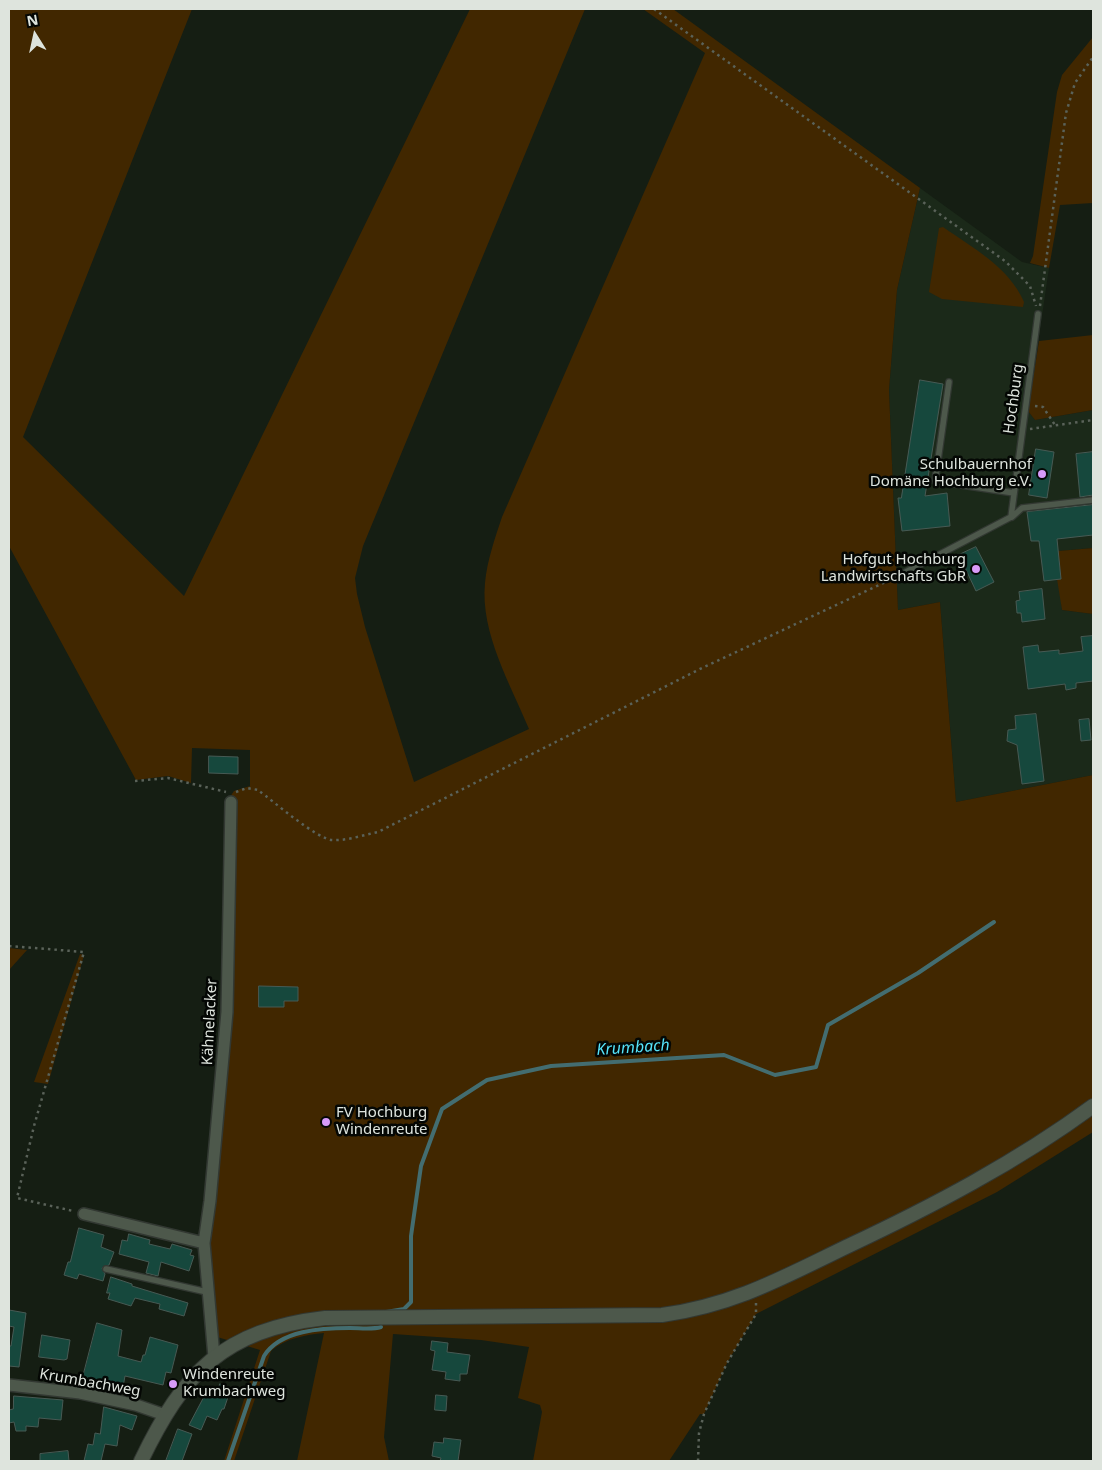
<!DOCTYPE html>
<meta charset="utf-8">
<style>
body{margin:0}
#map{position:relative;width:1102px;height:1470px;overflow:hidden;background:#151e13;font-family:"Noto Sans",sans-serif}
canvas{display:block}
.frame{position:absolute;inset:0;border:10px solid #dee4dd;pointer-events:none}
.north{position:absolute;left:10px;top:10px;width:50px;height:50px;-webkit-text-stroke:4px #040704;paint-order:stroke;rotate:350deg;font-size:14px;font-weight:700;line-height:20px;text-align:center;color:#dee4dd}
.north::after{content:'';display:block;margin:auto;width:18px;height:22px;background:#dee4dd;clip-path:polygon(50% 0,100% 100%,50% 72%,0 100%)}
</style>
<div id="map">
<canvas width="1102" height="1470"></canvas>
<div class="frame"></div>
<div class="north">N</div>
</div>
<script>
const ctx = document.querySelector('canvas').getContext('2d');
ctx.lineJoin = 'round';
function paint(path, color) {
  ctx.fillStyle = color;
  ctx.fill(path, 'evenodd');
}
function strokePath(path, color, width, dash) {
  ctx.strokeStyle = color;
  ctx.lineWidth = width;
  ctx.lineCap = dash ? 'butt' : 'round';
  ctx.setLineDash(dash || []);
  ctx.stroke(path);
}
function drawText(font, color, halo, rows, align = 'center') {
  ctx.font = font + ' "Noto Sans",sans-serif';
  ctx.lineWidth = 5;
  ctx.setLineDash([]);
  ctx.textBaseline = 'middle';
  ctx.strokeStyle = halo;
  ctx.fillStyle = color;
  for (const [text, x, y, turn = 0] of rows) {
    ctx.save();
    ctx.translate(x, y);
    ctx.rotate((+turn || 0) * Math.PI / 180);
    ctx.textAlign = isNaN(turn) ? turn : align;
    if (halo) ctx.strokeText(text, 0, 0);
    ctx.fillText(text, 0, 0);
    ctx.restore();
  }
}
paint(new Path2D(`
 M920 188 1022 262 1049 268 1028 411 1035 420 1093 410V548L1058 551 1062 610 1093 614V775L956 802 940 602 898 610 889 390 897 290Z`), '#1b2919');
paint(new Path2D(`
 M9 9H192L23 437 184 596 470 9H585L363 546 355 578 357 594 365 627 414 782 529 729C511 685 480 633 485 583 487 561 495 538 502 517L705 53 643 9H673L920 188 897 290 889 390 898 610 940 602 956 802 1093 775V1132L997 1192 756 1314 727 1363 704 1414H700L669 1461H533L542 1412 540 1405 518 1398 529 1347 481 1340 393 1334 384 1437 389 1461H297L324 1333C305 1335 286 1338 271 1351L234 1461H224L260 1350 214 1336 200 1238 223 1012 228 800 234 791 250 786V750L192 748 191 783 168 776 136 780 9 546Z
 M1093 37V203L1060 205 1049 268 1030 263 1033 256 1057 92 1062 75Z
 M943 227C973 248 1009 267 1024 302L1023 307 942 299 929 292 939 228Z
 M1093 335V410L1035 420 1028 411 1039 341Z
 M1093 548V614L1062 610 1057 579 1061 576 1058 551Z
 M9 948 27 950 9 970Z
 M80 954 84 955 48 1084 34 1082Z`), '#412700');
strokePath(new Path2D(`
 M386 1312 404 1309 411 1302V1236L421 1166 442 1109 487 1080 551 1066 724 1055 775 1075 816 1067 828 1025 918 973 994 922
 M228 1461 264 1356C280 1330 322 1328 350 1328 360 1328 372 1330 381 1327`), '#436d70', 4);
const building = new Path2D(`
 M920 380 943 384 925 496 947 493 950 526 902 531 898 498H901Z
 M1036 449 1054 452 1047 498 1029 495Z
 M1093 452V495L1080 497 1076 454Z
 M1093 505V535L1057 539 1061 579 1044 581 1039 541H1031L1027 512Z
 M976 547 994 582 976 591 959 555Z
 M1042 589 1045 619 1022 622 1021 613H1017L1016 601 1020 600 1019 592Z
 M1093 636V681L1076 683V688L1066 690 1065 684 1028 689 1023 647 1038 645 1039 652 1059 650V654L1083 651 1081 637Z
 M1036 714 1044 781 1022 784 1017 745 1007 741 1008 730 1016 729 1015 716Z
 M1089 719 1091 740 1081 741 1079 720Z
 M209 756 238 757V774L209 773Z
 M259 986 298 987V1001H284V1007H259Z
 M79 1228 104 1235 101 1247 114 1252 109 1265 102 1268 105 1274 103 1281 79 1274 77 1279 64 1275 68 1262H70Z
 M129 1234 150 1240 149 1244 170 1249 172 1244 192 1250 190 1255 194 1256 189 1271 161 1262 158 1276 146 1273 149 1262 119 1254 122 1240 127 1241Z
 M111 1277 132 1284V1286L188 1303 184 1316 159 1309 160 1304 135 1298 131 1306 108 1299 110 1293H107Z
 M9 1310 26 1313 19 1367 9 1366V1346H11L14 1327 9 1326Z
 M97 1323 122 1330 118 1356 141 1362 143 1355H145L150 1337 178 1345 171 1373 166 1372 163 1385 125 1376 123 1387 83 1377Z
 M42 1335 70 1340 67 1359 64 1360 39 1357Z
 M432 1341 448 1343 447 1352 470 1355 467 1374H460V1381L445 1379 446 1372 432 1370 435 1351 431 1350Z
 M220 1384 231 1388 224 1409H222L217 1420 207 1416 201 1430 189 1425 208 1389 217 1392Z
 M436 1395 447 1396 446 1411 435 1410Z
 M14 1396 63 1400 61 1420 39 1418 38 1427 26 1426V1431H16L14 1422 9 1423V1410L13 1409Z
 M104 1407 137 1416 132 1430 120 1425 117 1446 105 1444 101 1461H84L88 1444 93 1445 95 1433 100 1434Z
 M178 1429 192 1434 182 1461H166Z
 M444 1438 461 1440 458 1461H440L441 1458 432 1456 434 1442 443 1443Z
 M68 1451 69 1461H40V1454Z`);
paint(building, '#16483d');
strokePath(building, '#475a54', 1);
const service = new Path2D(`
 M949 382 935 481 1014 493
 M1012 517 1022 508 1093 500
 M904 573 1011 517 1038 314
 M106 1269 207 1292`);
const minor = new Path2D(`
 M84 1214 204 1243
 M214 1357 204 1243 210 1201 227 1012 231 802
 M9 1385 80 1393 136 1405 165 1415`);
const tertiary = new Path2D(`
 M141 1461C184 1372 223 1330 325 1318L662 1315C734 1305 782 1278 846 1247 931 1207 1017 1162 1093 1106`);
strokePath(service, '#323832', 8);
strokePath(minor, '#323832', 14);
strokePath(tertiary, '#323832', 16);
strokePath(new Path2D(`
 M654 9 1005 261 1030 286 1036 306
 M1040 306 1066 113 1075 83 1093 57
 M1035 406 1043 407 1055 425
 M1030 429 1093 420
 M135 781 168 778 226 792
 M236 792 247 788 258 790C273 801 317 839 332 840 347 841 363 835 378 832L702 668 896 577
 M9 946 84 952 34 1126 17 1198 73 1211
 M698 1461 699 1433 704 1414 727 1363 756 1314V1303`), '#5a6259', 2.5, [2.5, 4]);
strokePath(service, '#4d584b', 5.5);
strokePath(minor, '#4d584b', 11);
strokePath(tertiary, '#4d584b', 14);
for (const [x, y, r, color] of [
 [1042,474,5,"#d79bf9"],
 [976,569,5,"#d79bf9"],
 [326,1122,5,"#d79bf9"],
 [173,1384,5,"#d79bf9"]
]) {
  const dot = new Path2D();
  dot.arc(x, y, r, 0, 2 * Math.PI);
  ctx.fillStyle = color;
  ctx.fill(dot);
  strokePath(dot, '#040704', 2);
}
drawText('15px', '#dee4dd', '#040704', [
 ["Hochburg",1014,399,-82],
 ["Kähnelacker",210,1022,-87],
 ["Krumbachweg",90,1383,10]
]);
drawText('15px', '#dee4dd', '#040704', [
 ["Schulbauernhof",1032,465],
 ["Domäne Hochburg e.V.",1032,482],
 ["Hofgut Hochburg",966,560],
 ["Landwirtschafts GbR",966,577],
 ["FV Hochburg",336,1113,"left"],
 ["Windenreute",336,1130,"left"],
 ["Windenreute",183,1375,"left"],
 ["Krumbachweg",183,1392,"left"]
], 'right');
drawText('italic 16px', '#56e5fc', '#040704', [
 ["Krumbach",633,1048,-4]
]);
</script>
